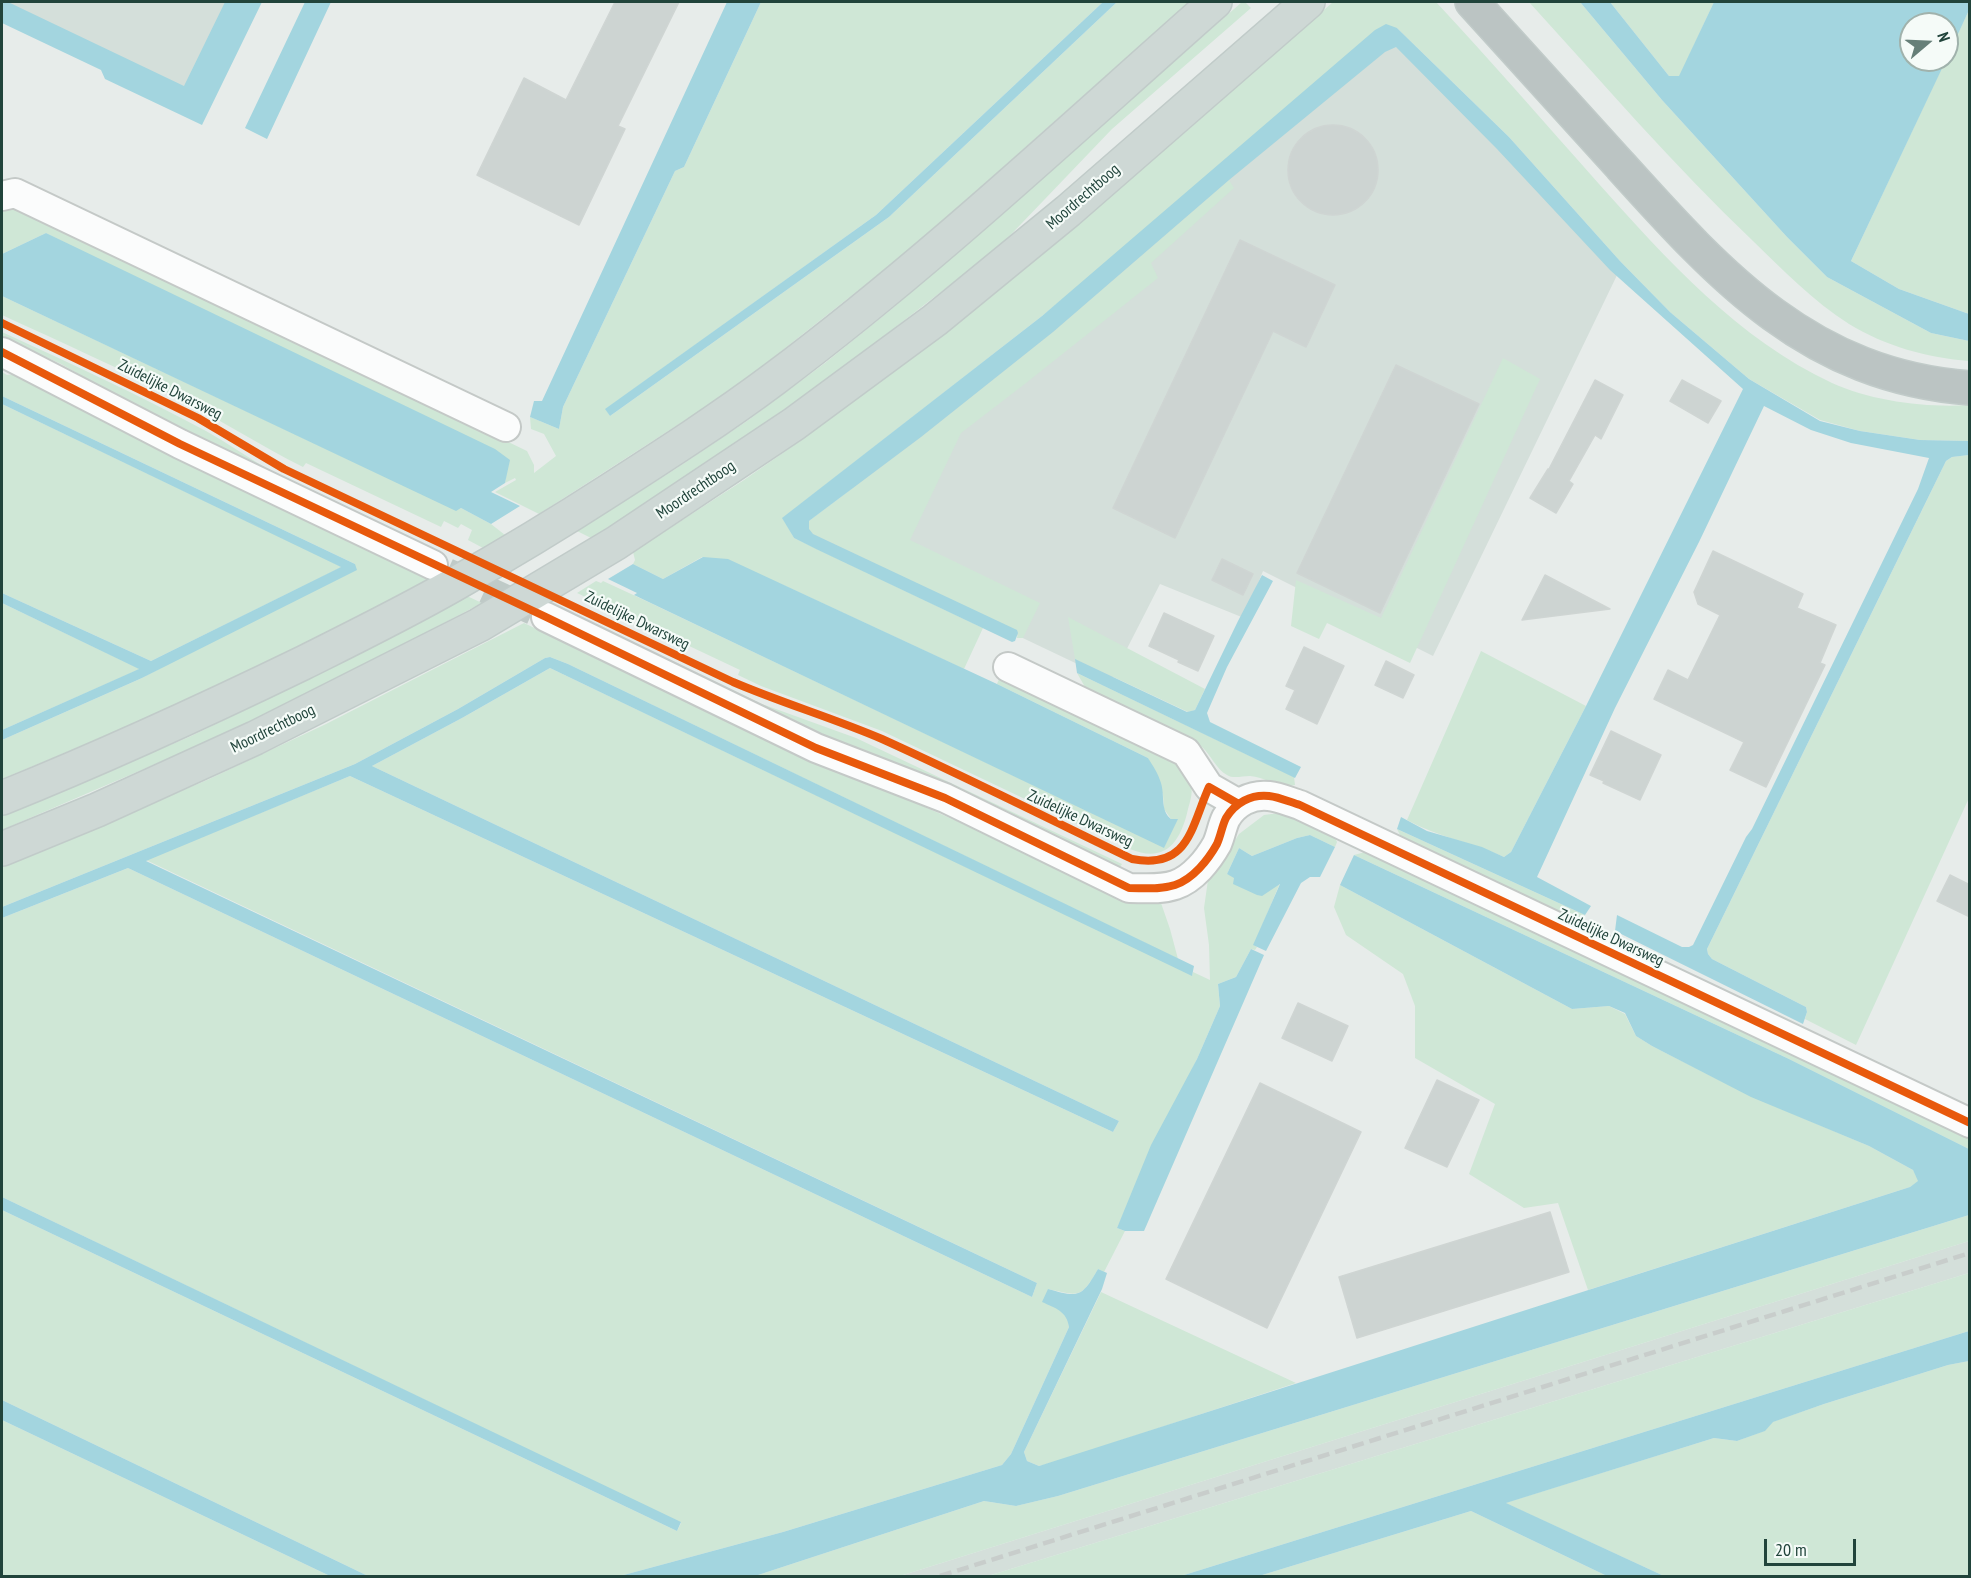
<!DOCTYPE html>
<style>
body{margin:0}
#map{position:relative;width:1971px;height:1578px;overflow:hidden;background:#e7ecea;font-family:"PT Sans Narrow",sans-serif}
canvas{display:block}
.frame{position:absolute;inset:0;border:3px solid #21443b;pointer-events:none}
.north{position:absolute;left:1899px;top:12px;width:60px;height:60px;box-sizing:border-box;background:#f5fbf8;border:2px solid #a0b2ac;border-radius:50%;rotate:71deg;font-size:16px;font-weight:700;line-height:24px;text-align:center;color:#21443b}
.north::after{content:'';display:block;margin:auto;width:21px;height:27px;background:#667f78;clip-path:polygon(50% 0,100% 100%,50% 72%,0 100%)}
.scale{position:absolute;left:1764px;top:1539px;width:92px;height:27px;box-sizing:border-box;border:3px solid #21443b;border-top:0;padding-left:8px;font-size:18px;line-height:21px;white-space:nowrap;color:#21443b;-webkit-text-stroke:4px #f5fbf8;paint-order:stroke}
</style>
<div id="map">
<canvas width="1971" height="1578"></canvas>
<div class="frame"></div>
<div class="north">N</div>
<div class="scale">20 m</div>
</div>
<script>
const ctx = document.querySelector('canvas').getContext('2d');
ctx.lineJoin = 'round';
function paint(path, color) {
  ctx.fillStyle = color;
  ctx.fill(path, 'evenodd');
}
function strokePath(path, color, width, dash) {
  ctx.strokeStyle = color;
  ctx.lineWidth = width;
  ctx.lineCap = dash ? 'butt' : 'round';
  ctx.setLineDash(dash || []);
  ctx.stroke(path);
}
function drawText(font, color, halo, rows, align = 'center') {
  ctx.font = font + ' "PT Sans Narrow",sans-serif';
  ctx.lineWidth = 4.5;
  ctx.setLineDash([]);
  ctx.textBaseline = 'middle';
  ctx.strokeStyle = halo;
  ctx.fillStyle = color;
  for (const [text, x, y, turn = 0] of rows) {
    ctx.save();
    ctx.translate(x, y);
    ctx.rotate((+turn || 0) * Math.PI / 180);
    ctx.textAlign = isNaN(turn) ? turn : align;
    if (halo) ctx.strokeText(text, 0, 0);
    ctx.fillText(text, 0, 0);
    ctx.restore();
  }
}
paint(new Path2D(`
 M2 2H257L201 113Z
 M1389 33 1620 269 1433 656 1263 571 1244 618 1160 584 1111 680 800 532Z
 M1969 1241V1273L988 1576H900Z`), '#d4dfda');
paint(new Path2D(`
 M761 2H1103L876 215 606 409 610 416 889 217 1117 2H1189L912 248 732 390 539 514 495 492 516 480 515 478 505 483 507 470 46 233 2 254V205L15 204 527 451 534 465V473L556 456 544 434 531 429 530 417 559 429 563 407 675 171 684 167Z
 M1242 2H1245L1251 8 1112 129 999 247 835 374 665 492 591 538 577 531 677 468 747 421 825 363 893 308Z
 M1333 2H1436C1491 61 1545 123 1599 184 1667 260 1738 339 1832 383 1871 401 1927 408 1969 405V441L1920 440 1860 431 1820 420 1749 379 1670 312 1620 261 1509 137 1397 28 1042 316 783 518 794 538 983 628 964 669 781 584 702 557 663 579 633 564 635 560 633 552 744 480 800 441 960 322 1189 129Z
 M1529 2H1580L1662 100 1787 237 1827 277 1931 333 1969 341V361C1928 358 1885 346 1849 324 1813 301 1783 270 1753 241 1674 166 1602 82 1529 2Z
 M1610 2H1714L1680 76H1669Z
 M1969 10V314L1899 289 1851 261Z
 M1229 180 1234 188 1151 263 1158 278 1026 383 961 433 910 540 1040 603 1023 638H1017L1018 633 1016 630 813 534 809 529V521L814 517 921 437 1053 332Z
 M2 296 456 510 461 508 491 524 505 535 483 548 468 540 472 530 461 524 458 528 444 521 441 527 306 463 303 467C261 446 221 420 179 399 121 369 61 342 2 315Z
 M2 332C70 363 139 395 206 431 229 444 250 459 273 472L134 406 61 364 2 337Z
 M1503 358 1540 379 1410 663 1327 623 1319 639 1291 626 1296 580 1381 618Z
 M2 372 7 375 13 374 170 451 175 458 428 579C290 654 147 720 2 779V740L142 678 355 564 2 396Z
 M2 404 324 558 342 567 151 661 2 593Z
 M1969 455V798L1856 1045 1805 1019 1807 1012 1806 1007 1712 959 1708 954 1707 949 1946 461 1952 457Z
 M596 581 601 583 603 581 642 599 1164 847 1177 819H1171L1164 809 1163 795 1148 758 997 684 1001 674 1172 759C1179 766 1189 775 1191 786 1193 793 1190 802 1188 809 1181 841 1166 864 1130 849L882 731 761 686 738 675 740 670 577 593Z
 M467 596 482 603 303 697 195 747 2 830V816L189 737 295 686Z
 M2 603 140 669 2 730Z
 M563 610 762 704 856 738 1122 864 1120 867 950 787 830 742Z
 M1068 617 1205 689 1195 710 1188 712 1075 659Z
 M524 623 723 718 968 826 1118 897 1139 902 1161 903 1170 929 1178 959 568 664 550 657 545 658 458 709 355 764 2 907V867L207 780 326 724Z
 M1481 651 1586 706 1511 852 1504 857C1473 843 1438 837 1407 820Z
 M550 668 1192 975 1193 972 1210 980 1209 945 1204 908 1208 880 1215 872 1239 834 1264 815 1279 813 1290 814 1333 833 1337 842 1335 847 1310 835 1297 838 1252 856 1239 848 1227 874 1280 883 1254 945 1257 947 1255 950 1251 949 1236 977 1218 984 1220 1006 1197 1059 1117 1228 1125 1231 1104 1272 1098 1269C1081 1299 1079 1296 1048 1289L1068 1318 1069 1327 1011 1454 1002 1465 783 1532 620 1576H368L2 1400V1210L677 1531 681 1523 2 1197V918L128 868 1032 1297 1037 1283 146 860 350 776 1113 1132 1119 1121 372 766 462 718Z
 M1077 673 1294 777 1295 785C1278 790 1267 777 1250 776 1242 776 1233 779 1227 775 1216 769 1211 755 1202 747L1089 694Z
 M1397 829 1585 915 1582 920H1574L1403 841Z
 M1369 851 1622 971 1774 1047 1792 1049 1969 1134V1149L1789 1059 1354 855Z
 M1340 885 1572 1009 1609 1006 1625 1014 1636 1036 1652 1046 1751 1096 1869 1146 1913 1170 1919 1181 1910 1187 1588 1290 1558 1203 1524 1208 1469 1174 1495 1104 1415 1058V1006L1403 974 1346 935 1334 907Z
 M1969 1215V1241L900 1576H755L984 1501 1016 1506 1058 1496Z
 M1969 1273V1331L1181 1576H988Z
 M1101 1292 1296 1383 1058 1461 1039 1466 1027 1461 1024 1452Z
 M1969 1361V1576H1664L1505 1503 1714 1438 1737 1441 1764 1431 1772 1422 1824 1404 1948 1365Z
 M2 1420 330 1576H2Z
 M1471 1511 1607 1576H1259Z`), '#cfe7d6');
paint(new Path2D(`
 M2 2H8L184 86 225 2H262L202 125 105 79 101 70 2 23Z
 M305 2H331L267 139 245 128Z
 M727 2H761L684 167 675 171 563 407 559 429 530 417 534 401H542Z
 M1103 2H1117L889 217 610 416 605 409 876 215Z
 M1580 2H1610L1669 76H1679L1714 2H1969V10L1947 58V24H1911V60H1946L1851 261 1899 289 1969 314V341L1931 333 1827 277 1787 237 1662 100Z
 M1386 24 1397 28 1509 137 1620 261 1670 312 1749 379 1820 421 1860 431 1920 440 1969 441V455L1952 457 1946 461 1707 949 1708 954 1712 959 1806 1007 1807 1012 1803 1024 1615 931 1617 915 1682 947H1689L1693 945 1746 837 1752 829 1918 489 1929 458 1851 443 1811 430 1764 406 1699 542 1615 708 1537 877 1591 906 1585 915 1397 829 1401 817 1427 831 1482 847 1504 857 1511 852 1586 706 1743 389 1610 270 1497 149 1396 47 1385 52 1229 180 1053 332 921 437 809 521V529L813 534 1017 630 1018 633 1015 641 1012 642 816 549 794 538 782 518 1042 316 1375 30Z
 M46 233 495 449 510 460 505 483 491 492 520 506 491 524 461 508 456 511 2 296V254Z
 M2 396 355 564 357 570 142 678 2 740V730L139 669 2 603V593L151 661 341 567 2 404Z
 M703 557 728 559 997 684 1148 758C1153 766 1158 773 1161 783 1165 796 1160 810 1171 819H1178L1164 848 634 595 637 593 608 579 633 564 663 579Z
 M1262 575 1273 581 1227 667 1207 713 1210 722 1301 767 1295 778 1077 673 1075 659 1187 712 1195 710 1238 621Z
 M550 657 568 664 1194 966 1192 976 550 668 462 718 372 766 1119 1121 1113 1132 350 776 146 861 1037 1283 1032 1297 128 868 2 918V907L355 764 458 709 545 658Z
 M1310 835 1335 847 1320 877H1310L1301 883 1266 951 1253 945 1280 884 1262 896 1257 895 1233 884 1234 878 1227 874 1239 848 1252 856 1297 838Z
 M1354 855 1789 1059 1969 1149V1215L1058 1496 1016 1506 984 1501 755 1576H620L783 1532 1002 1465 1011 1454 1069 1327C1067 1311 1055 1308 1042 1302L1048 1289C1079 1298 1082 1297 1098 1269L1107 1273 1102 1289 1024 1452 1027 1461 1039 1466 1910 1187 1918 1181 1913 1170 1869 1146 1751 1097 1652 1046 1636 1036 1625 1013 1609 1006 1572 1009 1340 885Z
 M1251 949 1264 955 1144 1231H1125L1117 1228 1151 1145 1197 1059 1220 1006 1218 984 1236 977Z
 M2 1197 681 1522 677 1531 2 1210Z
 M1969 1331V1361L1948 1365 1824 1404 1773 1422 1765 1431 1737 1441 1714 1438 1506 1503 1664 1576H1607L1471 1511 1259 1576H1181Z
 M2 1400 368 1576H330L2 1420Z`), '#a3d5df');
const building = new Path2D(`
 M615 2H679L618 126 625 129 579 225 477 175 524 78 566 100Z
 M1288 170a45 45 0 1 1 90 0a45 45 0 1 1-90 0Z
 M1240 240 1335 285 1306 347 1273 331 1175 538 1113 508Z
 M1396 365 1479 404 1380 613 1297 573Z
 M1595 380 1623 395 1601 439 1595 435 1569 481 1573 484 1556 513 1530 498 1548 469H1549Z
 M1682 380 1721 401 1708 423 1670 401Z
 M1713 551 1803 594 1797 608 1836 625 1820 663 1825 665 1766 787 1730 770 1744 742 1654 699 1668 670 1688 680 1720 615 1698 604 1694 592Z
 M1222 559 1253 574 1243 595 1212 580Z
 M1545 575 1610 609 1522 620Z
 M1164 613 1214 636 1198 671 1178 662 1179 660 1149 646Z
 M1304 647 1344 666 1317 724 1286 709 1295 690 1286 686Z
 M1386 661 1414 675 1403 698 1375 685Z
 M1611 731 1661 755 1640 800 1603 783 1604 781 1590 775Z
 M1950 875 1970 885V917L1937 901Z
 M1298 1003 1348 1026 1332 1061 1282 1038Z
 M1437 1080 1479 1100 1447 1167 1405 1148Z
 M1260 1083 1361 1132 1267 1328 1166 1279Z
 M1550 1212 1569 1272 1357 1338 1339 1277Z`);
paint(building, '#cdd4d2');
strokePath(building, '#cfd5d3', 1.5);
strokePath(new Path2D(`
 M447 572 533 611`), '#bfcac7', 28, [28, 14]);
const minor = new Path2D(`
 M2 196 15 193 506 427
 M2 352 180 444 433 565
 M546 617 816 748 945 798 1129 888C1144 888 1160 890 1175 885 1193 879 1208 860 1217 844 1221 835 1222 826 1226 818 1235 803 1251 794 1269 796 1279 797 1290 802 1300 805L1970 1123
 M1008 667 1186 752 1209 787 1237 803`);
const primary = new Path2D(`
 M2 798C104 757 204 711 303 663 353 638 404 613 453 585 506 555 559 523 610 490 666 454 722 418 774 379 929 263 1071 129 1215 2
 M2 849 97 810 255 738 479 625 616 543 794 424 935 320 1068 211 1308 2`);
const motorway = new Path2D(`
 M1472 2C1521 56 1570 110 1619 164 1720 276 1809 376 1970 388`);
strokePath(minor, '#c4c9c7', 32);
strokePath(primary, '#c1cbc9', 36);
strokePath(motorway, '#c1cbc9', 36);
strokePath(minor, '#fbfcfc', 28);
strokePath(primary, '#ced8d5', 33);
strokePath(motorway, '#bbc4c3', 33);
strokePath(new Path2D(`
 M940 1576 1970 1253`), '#c8cdcb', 4.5, [12, 6]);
strokePath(new Path2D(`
 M2 323 198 418 284 469 733 682C782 703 833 718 882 739 966 777 1049 819 1132 859 1189 870 1191 827 1209 787L1237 803
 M2 352 180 444 546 617 816 748 945 798 1129 888C1144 888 1160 890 1175 885 1193 879 1208 860 1217 844 1221 835 1222 826 1226 818 1235 803 1251 794 1269 796 1279 797 1290 802 1300 805L1970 1123`), '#e8590c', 8);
drawText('16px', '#21443b', '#f5fbf8', [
 ["Moordrechtboog",1083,197,-41],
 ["Zuidelijke Dwarsweg",170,390,27],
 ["Moordrechtboog",696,490,-34],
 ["Zuidelijke Dwarsweg",637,621,26],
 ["Moordrechtboog",273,729,-26],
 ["Zuidelijke Dwarsweg",1080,819,25],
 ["Zuidelijke Dwarsweg",1611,938,25]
]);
</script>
